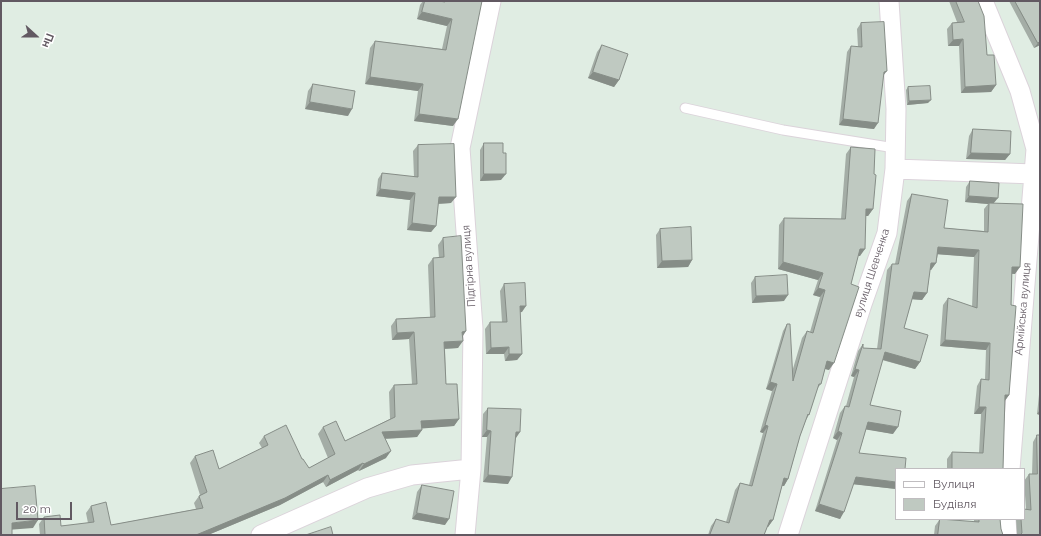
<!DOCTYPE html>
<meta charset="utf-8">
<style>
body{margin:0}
#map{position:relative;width:1041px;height:536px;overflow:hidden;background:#e0ede3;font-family:Raleway,sans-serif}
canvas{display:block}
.frame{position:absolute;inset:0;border:2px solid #625962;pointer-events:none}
.legend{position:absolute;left:895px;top:468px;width:130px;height:52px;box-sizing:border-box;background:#fff;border:1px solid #c0bdc0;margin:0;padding:5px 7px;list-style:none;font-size:12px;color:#625962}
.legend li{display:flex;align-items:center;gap:8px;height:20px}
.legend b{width:20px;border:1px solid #c0bdc0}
.north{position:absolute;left:16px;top:16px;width:40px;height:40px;-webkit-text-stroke:3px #fff;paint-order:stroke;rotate:111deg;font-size:11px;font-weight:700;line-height:16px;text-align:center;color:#625962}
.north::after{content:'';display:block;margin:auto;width:14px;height:18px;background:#625962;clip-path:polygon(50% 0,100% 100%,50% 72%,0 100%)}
.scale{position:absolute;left:16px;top:502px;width:56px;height:18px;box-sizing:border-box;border:2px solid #625962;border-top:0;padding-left:5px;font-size:12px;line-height:14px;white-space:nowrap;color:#625962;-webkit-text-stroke:3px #fff;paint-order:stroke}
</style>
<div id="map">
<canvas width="1041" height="536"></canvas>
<div class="frame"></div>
<ul class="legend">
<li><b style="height:5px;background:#fff"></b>Вулиця</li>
<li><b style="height:11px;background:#bfc9c1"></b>Будівля</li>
</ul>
<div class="north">Пн</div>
<div class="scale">20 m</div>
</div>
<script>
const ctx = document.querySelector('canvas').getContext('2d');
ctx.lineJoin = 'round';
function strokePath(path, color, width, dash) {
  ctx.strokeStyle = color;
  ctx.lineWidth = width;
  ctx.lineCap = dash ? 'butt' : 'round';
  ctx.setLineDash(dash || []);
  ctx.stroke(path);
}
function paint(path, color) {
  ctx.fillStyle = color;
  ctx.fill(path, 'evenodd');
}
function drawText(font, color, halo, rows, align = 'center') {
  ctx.font = font + ' Raleway,sans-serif';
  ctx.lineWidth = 3;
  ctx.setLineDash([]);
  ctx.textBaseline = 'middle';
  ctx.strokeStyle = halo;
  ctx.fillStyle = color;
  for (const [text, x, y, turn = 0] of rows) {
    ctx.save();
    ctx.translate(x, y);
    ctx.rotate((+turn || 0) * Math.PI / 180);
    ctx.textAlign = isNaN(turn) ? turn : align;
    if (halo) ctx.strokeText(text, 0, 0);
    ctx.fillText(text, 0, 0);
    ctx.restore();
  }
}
const lane = new Path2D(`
 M685 108 783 130 895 148`);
const street = new Path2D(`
 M983 1 1020 91 1036 149H1040
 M895 169 1034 174
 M1010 469 1036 149
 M1006 519 1007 535
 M261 535 367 488 412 475 471 469
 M465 535 471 469 473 329 460 148 491 1
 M788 535 862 304 887 233 895 169 896 109 889 1`);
strokePath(lane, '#dbd3da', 11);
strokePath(street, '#dbd3da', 21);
strokePath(lane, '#fff', 9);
strokePath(street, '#fff', 19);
paint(new Path2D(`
 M423 1H439L442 2V1H482L453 126 414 121 418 91 365 84 370 48 375 41 442 49 447 26 417 19 420 5Z
 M949 1H978L987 55 996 85 991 92 961 93 959 46H948L947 29 952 23 957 22Z
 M1009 1H1040V45L1034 48Z
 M861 23 883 77 874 129 839 125 847 52 851 46 858 47 857 29Z
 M602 45 619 80 614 87 588 78 597 52Z
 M313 84 348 116 305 109 308 91Z
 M908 87 928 103 907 105 906 90Z
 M973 129 1010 154 1005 160 966 159 969 136Z
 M484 143 501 180 480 181V150Z
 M418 145 451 203 438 204 436 226 431 232 407 230 410 200 376 196 378 179 382 173 414 177 413 151Z
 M851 147 873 209 868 216H866L860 256H858L851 284 829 370 825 369 821 384 817 389 809 415 806 420 800 436 788 479 784 486H782L773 520 768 527H767L764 535H708L711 526 716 519 726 522 735 490 740 483 749 485 763 433 760 432 772 391 766 389 783 331 787 324 792 372 802 338 807 331 810 332 820 297 813 295 818 280 778 269 779 225 784 218 841 219 846 154Z
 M970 181 994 203 1015 274H1012L1009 395 1004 402 1003 469H947V459L952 452 979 453 981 414H974L977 386 981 379H985L986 350 940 346 943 305 948 298 972 307 974 257 938 254 936 263 931 270H930L927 293 922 300 912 299 904 328 920 362 915 369 882 360 870 405 893 434 866 429 859 453 896 489 853 484 840 519 815 511 837 440 833 438 840 413 845 406H846L854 377 851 376 858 351 863 344V348L877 349 887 270 892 264H895L907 201 912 194 944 228 984 231V209L988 204 965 202 966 187Z
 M660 229 692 260 688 267 657 268 656 235Z
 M443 238 466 331 462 336 458 348 445 349 446 384 459 419 454 426 422 428V430L417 437 385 439 386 458 359 471 358 470 326 487 323 482 280 505 208 535H40L39 524 44 517 61 526 88 523 86 513 91 506 111 525 196 509 194 503 199 496 200 495 190 463 195 456 219 469 262 448 259 443 264 436 302 459 309 468 328 458 318 434 323 427 345 441 390 419 389 392 394 385 412 384 409 339 392 340 391 326 396 319 430 317 428 265 433 258H439L438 245Z
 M755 277 784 301 752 303 751 283Z
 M504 284 522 312H520L522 354 517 360 505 361 504 354H486L485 329 490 322H502L500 291Z
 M1040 385V415L1037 414Z
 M488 408 516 438 508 484 483 482 487 437H482L483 414Z
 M1037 435 1040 535H1017L1016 519H1024L1026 509 1024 481 1029 474H1032L1033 442Z
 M422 485 445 525 412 519 417 492Z
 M940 519 974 522V519H1000L1001 529 1003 535H1004H934L935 526Z`), '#a4ada6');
paint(new Path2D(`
 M422 12 452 19 447 26 417 19Z
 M963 39 959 46H948L953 40Z
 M1040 41V45L1034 48 1038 43Z
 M887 71 882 77 884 72Z
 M593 72 619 80 614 87 588 78Z
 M370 77 423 84 418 91 365 84Z
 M996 85 991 92 961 93 965 87Z
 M931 100 928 103 907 105 909 101Z
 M310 102 352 109 348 116 305 109Z
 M419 114 458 119 453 126 414 121Z
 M843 119 878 123 874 129 839 125Z
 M971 153 1010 154 1005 160 966 159Z
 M484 174H506L501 180 480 181Z
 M380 189 415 193 410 200 376 196Z
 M969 196 998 198 993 204 989 203 988 204 965 202Z
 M439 197H456L451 203 434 204Z
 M866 209H873L868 216H861Z
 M412 223 436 226 431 232 407 230Z
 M938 247 979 250 974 257 934 254Z
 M860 249H865L860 256H855Z
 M692 260 688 267 657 268 662 261Z
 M783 262 823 273 818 280 778 269Z
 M931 263H936L931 270H926Z
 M1012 267H1020L1015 274 1008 273Z
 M818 288 825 290 820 297 813 295Z
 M914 292 927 293 922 300 909 299Z
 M788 295 784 301 752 303 756 296Z
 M520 306H526L522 312 516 313Z
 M466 331 461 339 462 332Z
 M414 332 409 339 392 340 397 333Z
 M945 340 990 343 986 350 940 346Z
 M463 341 458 348 439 349 444 342Z
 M509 347 504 354H486L491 348Z
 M885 352 920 362 915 369 880 359Z
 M509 354H522L517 360 505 361Z
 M827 361 834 363 829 370 822 368Z
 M855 369 859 370 854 377 851 376Z
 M770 382 777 384 772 391 766 389Z
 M1005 395H1009L1004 402Z
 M979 407H986L981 414H974Z
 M1040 410V415L1037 414Z
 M459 419 454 426 416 429 421 421Z
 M868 422 898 427 893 434 863 429Z
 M765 425 768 426 763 433 760 432Z
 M422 430 417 437 377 439 382 432Z
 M487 430 491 431 487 437H482Z
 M838 431 842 433 837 440 833 438Z
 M516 432H520L516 438H511Z
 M391 451 386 458 359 471 364 464Z
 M363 463 358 470 326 487 330 480Z
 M328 475 323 482 280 505 208 535H196Z
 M488 475 512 477 508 484 483 482Z
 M856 477 896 482V489L851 484Z
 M784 478 788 479 784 486 779 485Z
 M819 504 844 512 840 519 815 511Z
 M417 513 449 519 445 525 412 519Z
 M38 520 33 528 7 530 12 523Z
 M770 520H773L768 527H765Z`), '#868d87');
const building = new Path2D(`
 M425 1H439L445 2 446 1H482L458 119 419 114 423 84 370 77 375 41 446 50 452 19 422 12Z
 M956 1H978L984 16 987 55H994L996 85 965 87 963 39 953 40 952 23 964 22Z
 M1015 1H1040V41L1038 43Z
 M884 22 887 71 884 72 878 123 843 119 851 46 862 47 861 23Z
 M602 45 628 54 619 80 593 72Z
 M313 84 355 91 352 109 310 102Z
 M930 86 931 100 909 101 908 87Z
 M973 129 1011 131 1010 154 971 153Z
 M484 143H503V153H506V174H484Z
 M454 144 456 197H439L436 226 412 223 415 193 380 189 382 173 418 177V145Z
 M851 147 875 149 874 174 876 175 873 209H866L865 249H860L851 284 859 287 834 363 827 361 821 384H819L809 415 808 414 800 436 788 479 784 478 773 520H770L764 535H713L710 534 716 519 729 523 740 483 752 486 768 426 765 425 777 384 770 382 787 324H790L793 381 807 331 813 333 825 290 818 288 823 273 783 262 784 218 845 219Z
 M970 181 999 183 998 198 969 196Z
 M912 194 948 200 944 228 988 232 989 203 1023 204 1020 267H1012L1011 305 1016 306 1009 395H1005L1003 469H952V452L983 453 986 407H979L981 379 989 380 990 343 945 340 948 298 977 308 979 250 938 247 936 263H931L927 293 914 292 904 328 928 335 920 362 885 352 870 405 901 411 898 427 868 422 859 453 906 458 905 469H896V482L856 477 844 512 819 504 842 433 838 431 845 406 849 407 859 370 855 369 863 344V348L881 349 892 264H898Z
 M691 227 692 260 662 261 660 229Z
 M461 236 466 331 462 332 463 341 444 342 446 384H457L459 419 421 421 422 430 382 432 391 451 364 464 363 463 330 480 328 475 285 498 196 535H45L44 517 60 515 61 526 94 522 91 506 106 502 111 525 203 508 199 496 207 492 195 456 213 450 219 469 268 445 264 436 286 425 302 459H303L309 468 335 454 323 427 336 421 345 441 395 417 394 385 417 384 414 332 397 333 396 319 435 317 433 258 444 257 443 238Z
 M787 275 788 295 756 296 755 277Z
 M525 283 526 306H520L522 354H509V347L491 348 490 322H507L504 284Z
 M488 408 521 409 520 432H516L512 477 488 475 491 431 487 430Z
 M1037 435H1040V535H1020L1022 533 1021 519H1024V509L1031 510 1029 474H1037Z
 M422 485 454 491 449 519 417 513Z
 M35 486 38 520 12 523V535H1V489Z
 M940 519 979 522V519H1000L1001 529 1003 535H1004H938Z
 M331 527 333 535H306Z`);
paint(building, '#bfc9c1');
strokePath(building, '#868d87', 1);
drawText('11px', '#625962', '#fff', [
 ["Підгірна вулиця",469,266,-94],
 ["вулиця Шевченка",872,273,-72],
 ["Армійська вулиця",1023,309,-85]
]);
</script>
